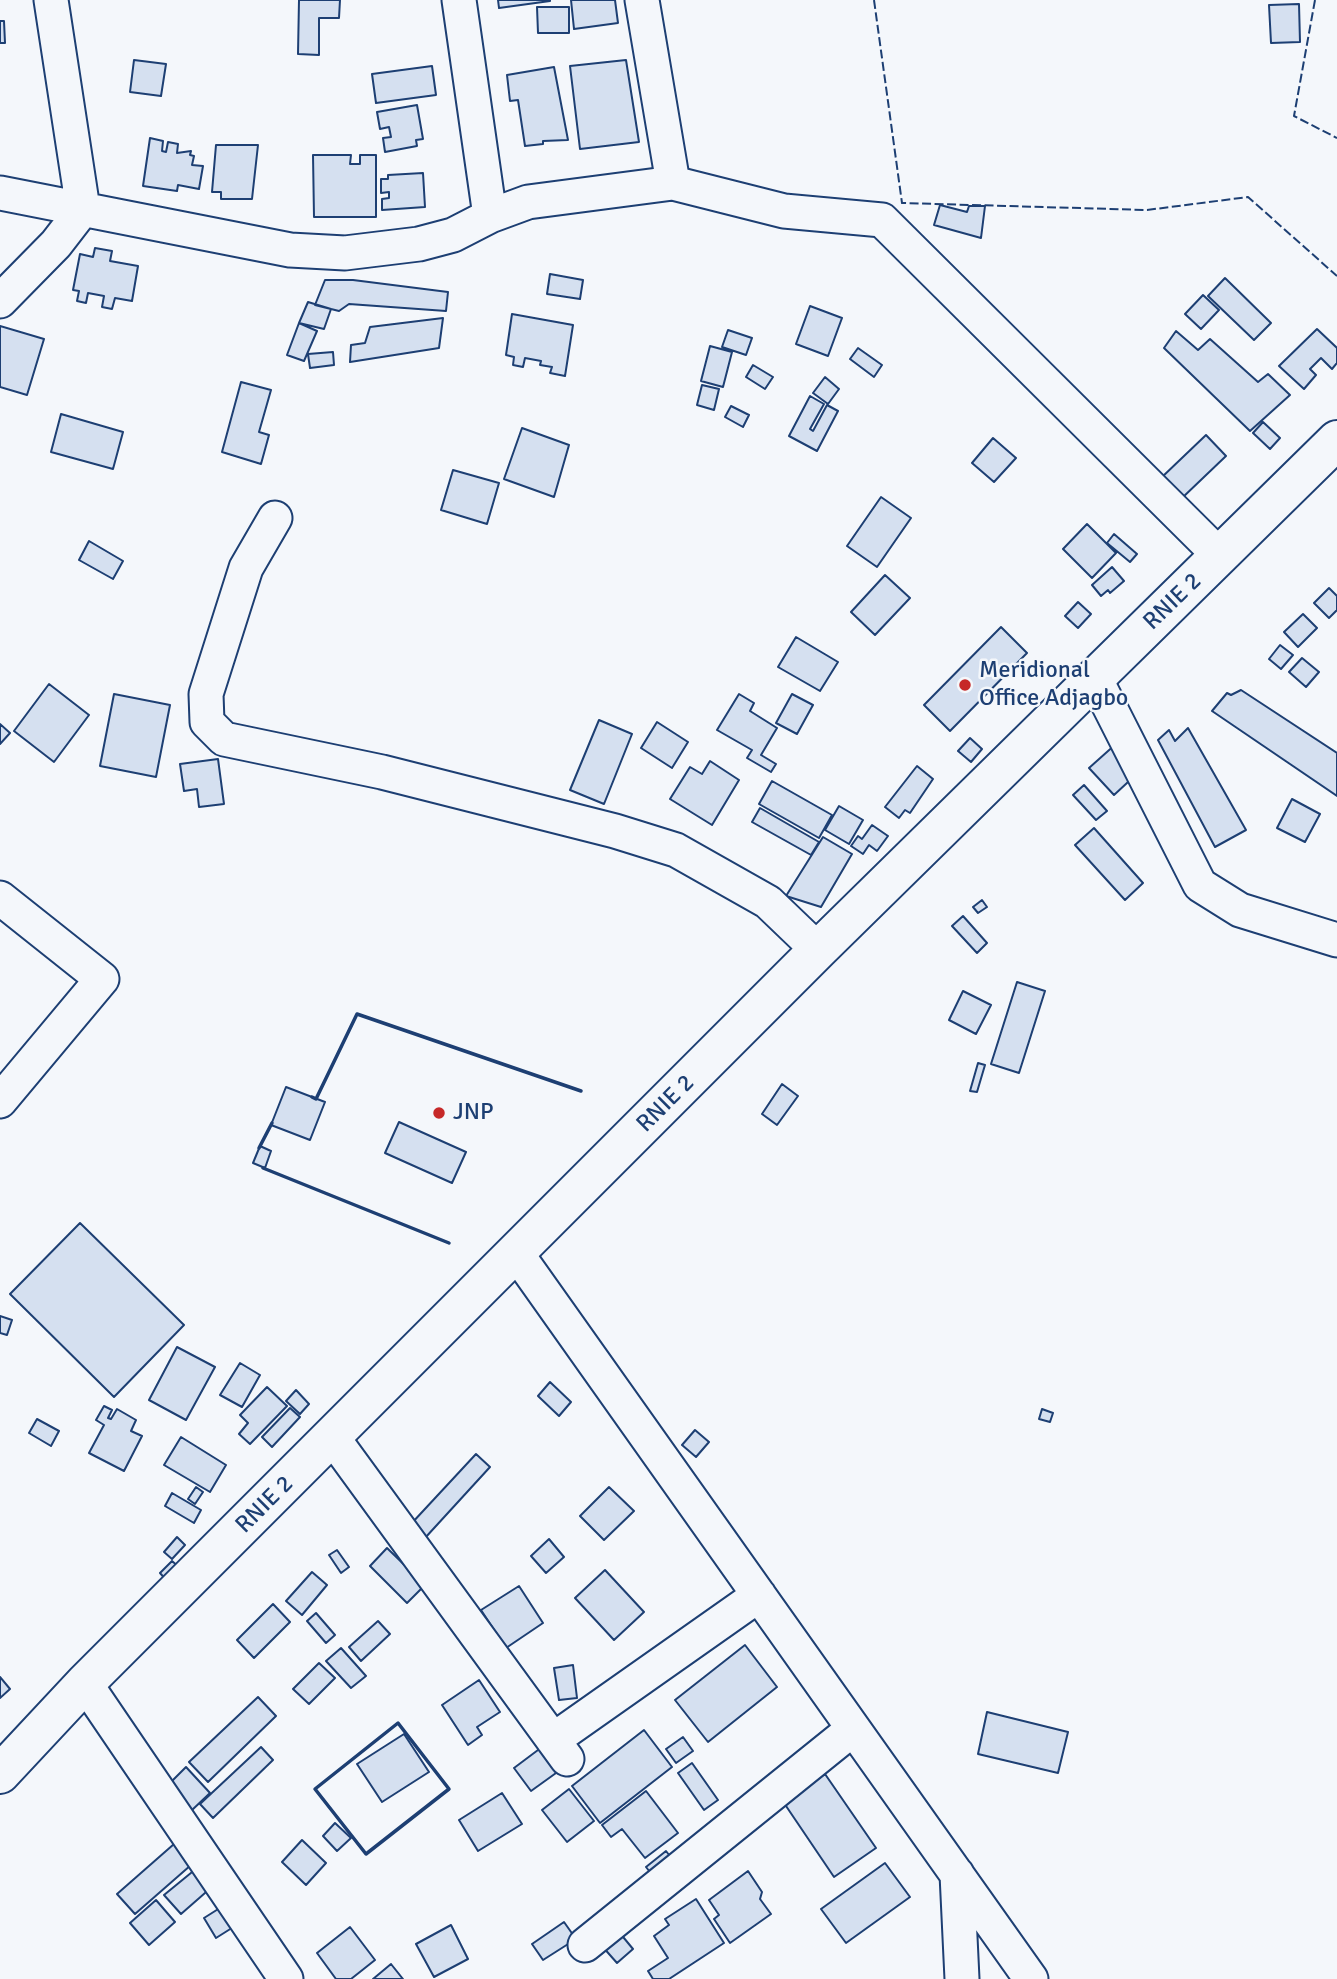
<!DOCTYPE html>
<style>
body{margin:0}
canvas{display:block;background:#f4f7fb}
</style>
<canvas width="1337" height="1979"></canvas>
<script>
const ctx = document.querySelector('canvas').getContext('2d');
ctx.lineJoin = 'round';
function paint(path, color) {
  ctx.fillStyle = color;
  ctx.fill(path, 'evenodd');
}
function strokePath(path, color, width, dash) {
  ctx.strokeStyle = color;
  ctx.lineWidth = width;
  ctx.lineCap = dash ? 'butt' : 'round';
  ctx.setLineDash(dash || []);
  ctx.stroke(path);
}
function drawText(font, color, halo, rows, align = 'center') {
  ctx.font = font + ' Signika,sans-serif';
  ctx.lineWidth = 5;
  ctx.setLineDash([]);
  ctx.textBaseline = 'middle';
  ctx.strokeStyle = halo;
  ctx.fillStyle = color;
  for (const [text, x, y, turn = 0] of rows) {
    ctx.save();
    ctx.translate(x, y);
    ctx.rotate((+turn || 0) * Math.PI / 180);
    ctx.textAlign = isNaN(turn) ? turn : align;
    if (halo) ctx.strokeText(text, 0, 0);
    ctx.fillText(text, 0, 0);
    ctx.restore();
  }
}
const building = new Path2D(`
 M299 0H340L339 18H319V55L298 54Z
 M498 0H550V1L499 8Z
 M571 0H615L618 23 574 29Z
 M1299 4 1300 42 1271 43 1269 5Z
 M537 7H569V33H538Z
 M0 21H4L5 43H0Z
 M134 60 166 64 161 96 130 92Z
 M626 60 639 142 580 149 570 66Z
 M432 66 436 95 376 103 372 74Z
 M554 67 568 140 543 141V144L525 146 518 100 510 101 507 75Z
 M417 105 423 139 416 140 417 146 385 152 383 138 391 137 389 127 380 129 377 112Z
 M150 138 163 141 162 151 166 152 168 142 178 144 177 153 191 151 190 155 194 156 192 165 203 166 199 189 178 185 177 191 143 186Z
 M216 145H258L252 199H221V192H212Z
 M313 155H351L350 164H360V155H376V217H314Z
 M423 173 425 207 382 210V199L389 198V192L381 193V179H388V175Z
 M940 205 967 212 969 206H985L981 238 934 225Z
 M95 248 112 251 110 261 138 266 132 301 115 298 112 309 102 307 104 296 88 293 86 303 77 301 79 291 73 290 80 254 93 257Z
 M550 274 583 280 580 299 547 294Z
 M1225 278 1271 323 1254 340 1208 296Z
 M325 280H353L448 292 446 311 349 304 339 311 315 305Z
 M1203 295 1219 310 1201 329 1185 314Z
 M308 302 331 309 324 329 299 323Z
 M810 306 842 318 828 356 796 344Z
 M512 314 573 325 565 376 550 373 552 367 540 365 541 361 525 358 523 367 513 365 514 357 506 355Z
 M443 318 439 348 350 362 351 345 365 343 370 327Z
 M299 323 317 331 304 361 287 355Z
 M0 326 44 339 27 395 0 387Z
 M1317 329 1337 348V363L1332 369 1321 358 1310 369 1316 375 1304 389 1279 366Z
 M728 330 752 338 746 355 722 347Z
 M1176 331 1198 350 1210 339 1258 382 1268 374 1290 395 1250 431 1164 348Z
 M710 346 732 352 723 387 701 381Z
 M858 348 882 365 874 377 850 359Z
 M333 352 334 365 310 368 308 354Z
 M753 365 773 377 765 389 746 377Z
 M825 377 839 389 828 404 813 393Z
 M241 382 271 390 259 432 269 435 261 464 222 452Z
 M702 385 719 389 714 410 697 405Z
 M810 396 824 404 810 429 813 431 827 405 838 411 817 451 789 436Z
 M731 406 749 415 743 427 725 417Z
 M61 414 123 432 113 469 51 452Z
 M1263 422 1280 438 1270 449 1253 433Z
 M522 428 569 445 554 497 504 479Z
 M1206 435 1226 456 1181 499 1161 478Z
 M993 438 1016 458 994 482 972 463Z
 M453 470 499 483 487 524 441 510Z
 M881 497 911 518 877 567 847 546Z
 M1087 524 1116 553 1092 578 1063 549Z
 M1114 534 1137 554 1130 562 1107 543Z
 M89 541 123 561 113 579 79 560Z
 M1112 567 1124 581 1110 593 1108 590 1101 596 1092 585Z
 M885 575 910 598 875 635 851 612Z
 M1329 588 1337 596V610L1329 618 1314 603Z
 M1078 602 1091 614 1078 628 1065 616Z
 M1303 614 1317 628 1298 647 1284 632Z
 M1001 627 1027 653 950 731 924 705Z
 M796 637 838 662 820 691 778 667Z
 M1280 645 1293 655 1281 669 1269 659Z
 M1302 658 1319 672 1306 687 1289 672Z
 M49 684 89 715 54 762 14 731Z
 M1241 690 1337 753V796L1212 711 1227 693 1231 695Z
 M114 694 170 705 156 777 100 766Z
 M739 694 754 703 750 711 777 728 761 755 776 764 771 772 747 758 752 750 717 730Z
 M792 694 813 705 797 734 776 723Z
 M599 720 632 734 604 804 570 790Z
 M657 722 688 742 672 768 641 748Z
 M0 724 10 733 0 744Z
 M1188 728 1246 830 1215 847 1158 740 1169 730 1175 741Z
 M970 738 982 749 971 762 958 751Z
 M1117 743 1141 770 1114 795 1089 768Z
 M218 759 224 804 199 807 197 789 184 791 180 764Z
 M710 761 739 780 712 825 670 799 690 767 702 774Z
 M917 766 933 779 910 813 905 810 899 818 885 807Z
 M772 781 832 815 819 838 759 804Z
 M1084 785 1107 811 1096 820 1073 795Z
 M1292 799 1320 814 1305 842 1277 828Z
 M839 806 863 820 849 844 825 830Z
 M760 808 819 842 811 855 752 822Z
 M872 825 888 836 877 851 869 845 863 854 851 846 858 836 862 839Z
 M1094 828 1143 883 1125 900 1075 845Z
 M823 837 852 854 821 907 786 896Z
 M982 900 987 907 978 913 973 907Z
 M963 916 987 943 977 953 952 926Z
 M1017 982 1045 991 1019 1073 991 1064Z
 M963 991 991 1005 976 1034 949 1020Z
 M978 1063 985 1065 977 1092 970 1091Z
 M782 1084 798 1096 777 1125 762 1114Z
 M286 1087 325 1102 310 1140 271 1125Z
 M399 1122 466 1152 452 1183 385 1153Z
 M260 1146 271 1151 265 1168 253 1163Z
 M80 1223 184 1325 114 1397 10 1294Z
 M0 1316 12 1320 7 1335 0 1333Z
 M177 1347 215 1367 186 1420 149 1400Z
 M240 1363 260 1375 242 1407 220 1395Z
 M550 1382 571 1402 559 1416 538 1396Z
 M267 1387 287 1406 250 1444 239 1434 248 1423 240 1415Z
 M296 1390 309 1404 300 1414 286 1401Z
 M104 1406 112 1410 108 1418 111 1419 117 1409 136 1420 131 1431 142 1436 124 1471 89 1453 104 1425 96 1420Z
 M290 1408 300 1417 272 1447 262 1437Z
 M1042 1409 1053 1413 1050 1422 1039 1419Z
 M37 1419 59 1431 51 1446 29 1433Z
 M695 1430 709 1442 696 1457 682 1445Z
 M181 1437 226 1465 210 1492 164 1465Z
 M476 1454 490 1467 425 1538 411 1524Z
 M196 1487 203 1492 195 1504 188 1499Z
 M609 1487 634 1511 604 1540 580 1516Z
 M172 1493 201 1510 194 1523 165 1506Z
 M177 1537 185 1545 172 1559 164 1552Z
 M549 1539 564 1557 546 1573 531 1556Z
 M387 1548 425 1585 407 1603 370 1566Z
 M337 1550 349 1567 341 1573 329 1555Z
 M172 1561 180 1568 167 1581 160 1573Z
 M605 1570 644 1612 614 1640 575 1598Z
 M312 1572 327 1585 302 1615 286 1601Z
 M519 1586 543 1623 506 1648 481 1610Z
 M273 1604 290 1622 254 1658 237 1640Z
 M316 1613 335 1635 326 1643 307 1621Z
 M378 1621 390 1634 361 1661 349 1647Z
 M745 1645 777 1687 708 1742 675 1700Z
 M341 1648 366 1676 351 1688 326 1661Z
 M319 1663 335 1678 309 1704 293 1689Z
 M573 1665 577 1698 559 1700 554 1668Z
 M0 1677 10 1689 0 1698Z
 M479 1680 500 1712 477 1727 482 1735 468 1745 442 1705Z
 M258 1697 276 1716 208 1782 189 1762Z
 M987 1712 1068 1732 1058 1773 978 1754Z
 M644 1730 672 1767 600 1823 572 1786Z
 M404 1734 429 1772 382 1802 357 1764Z
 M683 1737 693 1751 676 1763 666 1749Z
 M546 1744 563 1768 531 1791 514 1768Z
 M261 1747 273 1760 213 1818 200 1804Z
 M692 1763 718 1800 704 1810 678 1773Z
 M186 1767 210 1793 191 1811 168 1785Z
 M825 1774 876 1848 834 1877 784 1803Z
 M569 1789 594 1821 567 1842 542 1810Z
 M646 1791 678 1833 645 1858 622 1829 611 1837 602 1825Z
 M502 1793 522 1824 478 1851 459 1820Z
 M335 1823 351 1838 337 1851 323 1836Z
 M302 1840 326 1863 306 1885 282 1862Z
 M174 1844 191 1865 135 1914 117 1894Z
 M666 1851 677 1865 657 1881 646 1867Z
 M885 1863 910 1897 846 1943 821 1909Z
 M197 1868 213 1886 181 1914 164 1895Z
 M748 1871 762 1892 760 1899 771 1914 730 1943 714 1919 719 1915 709 1900Z
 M696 1899 724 1943 669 1979H653L648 1971 668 1958 654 1936 669 1925 665 1919Z
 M156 1900 175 1922 149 1945 130 1923Z
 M223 1906 235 1926 216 1938 204 1918Z
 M564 1922 576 1939 543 1960 532 1944Z
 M451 1925 468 1959 434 1977 416 1944Z
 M350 1927 375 1960 351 1979H336L317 1953Z
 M619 1932 633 1949 617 1963 602 1946Z
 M391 1964 403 1979H373Z`);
paint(building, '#d5e0f0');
strokePath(building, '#1d3f73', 2);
const minor = new Path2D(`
 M459 0 490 216
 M642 0 673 183
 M0 193 290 250 345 253 419 244 453 235 490 216 528 202 673 183 784 211 882 220 1221 557
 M0 301 56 244 83 209 51 0
 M275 518 246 568 206 694 207 722 224 739 382 772 615 831 676 850 768 902 818 950
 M1095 678 1200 885 1240 910 1337 940
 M0 898 102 979 0 1101
 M517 1254 1031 1979
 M333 1438 567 1759
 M85 1683 286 1979
 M553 1740 759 1595
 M957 1874 962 1979
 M585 1945 853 1729`);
const highway = new Path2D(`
 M0 1774 85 1683 818 950 1337 440`);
strokePath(minor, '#1d3f73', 37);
strokePath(highway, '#1d3f73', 42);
strokePath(minor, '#f4f7fb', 33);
strokePath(highway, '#f4f7fb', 38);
strokePath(new Path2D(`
 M874 0 902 203 1147 210 1248 197 1337 276
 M1315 0 1294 116 1337 138`), '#1d3f73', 2, [9, 3.5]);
strokePath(new Path2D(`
 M312 1097 316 1099 357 1014 581 1091
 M259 1148 272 1123
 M263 1168 449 1243
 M398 1723 449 1789 366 1854 315 1789Z`), '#1d3f73', 3.5);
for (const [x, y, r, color] of [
 [965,685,7,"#c62828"],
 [439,1113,7,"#c62828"]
]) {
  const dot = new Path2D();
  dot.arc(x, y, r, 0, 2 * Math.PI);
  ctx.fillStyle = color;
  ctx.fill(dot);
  strokePath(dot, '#f4f7fb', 2.5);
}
drawText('24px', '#1d3f73', '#f4f7fb', [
 ["RNIE 2",1173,602,-44],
 ["RNIE 2",666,1104,-45],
 ["RNIE 2",265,1505,-45]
]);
drawText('24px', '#1d3f73', '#f4f7fb', [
 ["Meridional",979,671],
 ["Office Adjagbo",979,699],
 ["JNP",453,1113]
], 'left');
</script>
